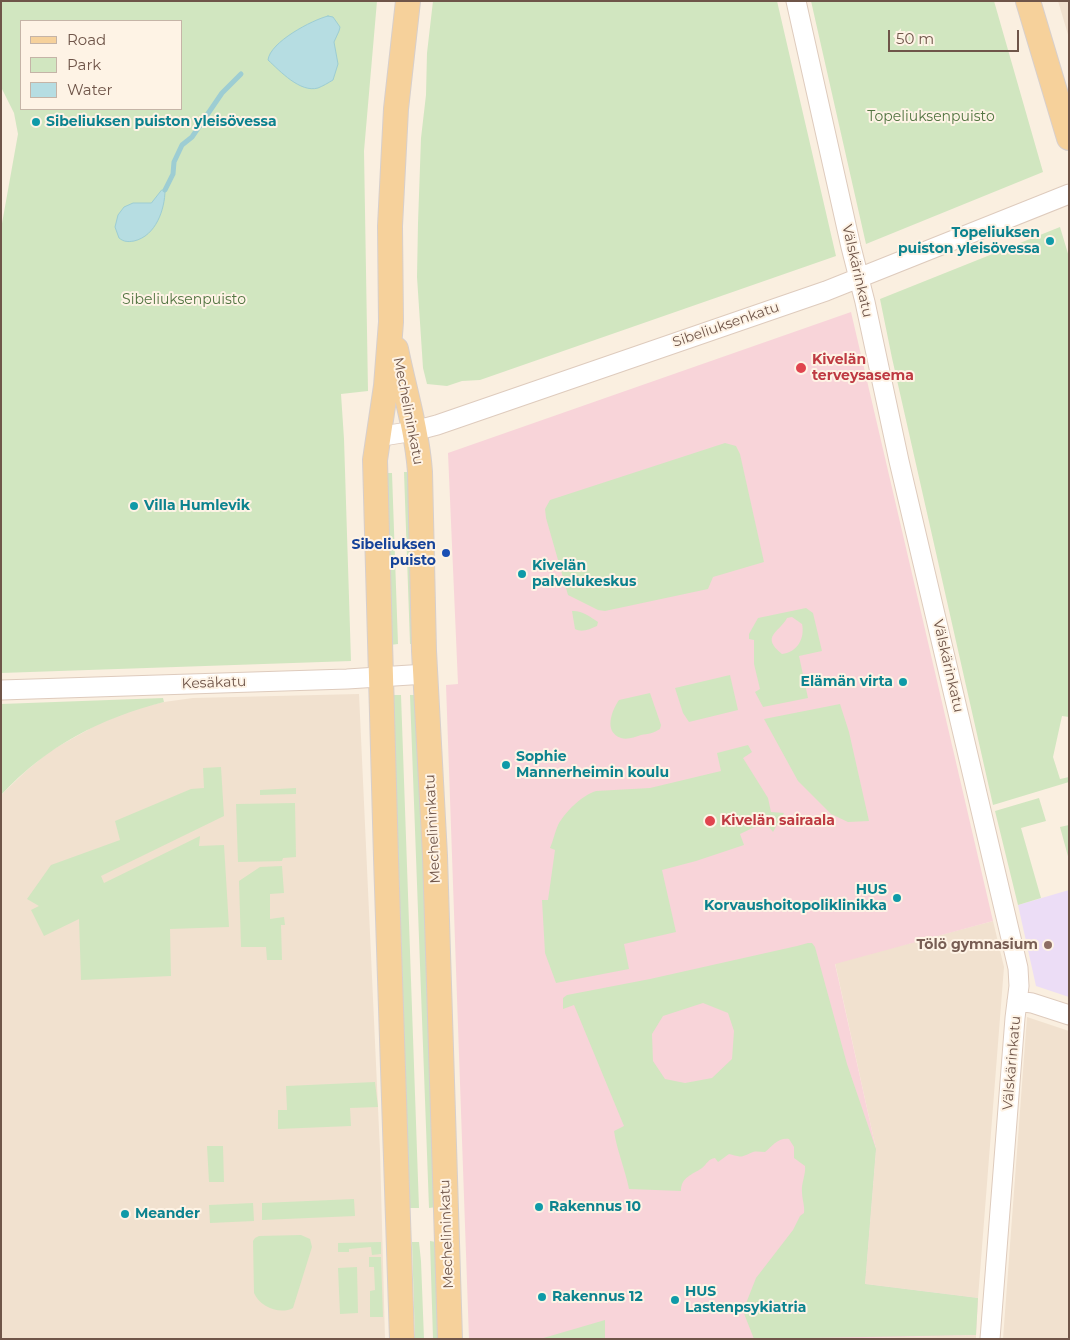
<!DOCTYPE html>
<meta charset="utf-8">
<style>
body{margin:0}
#map{position:relative;width:1070px;height:1340px;overflow:hidden;background:#faefe0;font-family:Montserrat,sans-serif}
canvas{display:block}
.frame{position:absolute;inset:0;border:2px solid #6f5549;pointer-events:none}
.legend{position:absolute;left:20px;top:20px;width:162px;height:90px;box-sizing:border-box;background:#fef3e5;border:1px solid #c5b4a7;margin:0;padding:6px 9px;list-style:none;font-size:15px;color:#6f5549}
.legend li{display:flex;align-items:center;gap:10px;height:25px}
.legend b{width:25px;border:1px solid #c5b4a7}
.scale{position:absolute;left:888px;top:30px;width:131px;height:22px;box-sizing:border-box;border:2px solid #6f5549;border-top:0;padding-left:6px;font-size:15px;line-height:18px;white-space:nowrap;color:#6f5549;-webkit-text-stroke:4px #fef3e5;paint-order:stroke}
</style>
<div id="map">
<canvas width="1070" height="1340"></canvas>
<div class="frame"></div>
<ul class="legend">
<li><b style="height:6px;background:#f6d19b"></b>Road</li>
<li><b style="height:14px;background:#d1e6c0"></b>Park</li>
<li><b style="height:14px;background:#b6dde2"></b>Water</li>
</ul>
<div class="scale">50 m</div>
</div>
<script>
const ctx = document.querySelector('canvas').getContext('2d');
ctx.lineJoin = 'round';
function paint(path, color) {
  ctx.fillStyle = color;
  ctx.fill(path, 'evenodd');
}
function strokePath(path, color, width, dash) {
  ctx.strokeStyle = color;
  ctx.lineWidth = width;
  ctx.lineCap = dash ? 'butt' : 'round';
  ctx.setLineDash(dash || []);
  ctx.stroke(path);
}
function drawText(font, color, halo, rows, align = 'center') {
  ctx.font = font + ' Montserrat,sans-serif';
  ctx.lineWidth = 4;
  ctx.setLineDash([]);
  ctx.textBaseline = 'middle';
  ctx.strokeStyle = halo;
  ctx.fillStyle = color;
  for (const [text, x, y, turn = 0] of rows) {
    ctx.save();
    ctx.translate(x, y);
    ctx.rotate((+turn || 0) * Math.PI / 180);
    ctx.textAlign = isNaN(turn) ? turn : align;
    if (halo) ctx.strokeText(text, 0, 0);
    ctx.fillText(text, 0, 0);
    ctx.restore();
  }
}
paint(new Path2D(`
 M1058 1H1069V38Z
 M359 694 380 1151 385 1339H1V795L26 771 50 751 100 723 138 708 164 702 193 698Z
 M993 921 1004 967 978 1298 865 1284 876 1149 835 963Z
 M1027 1017 1069 1031V1339H1003Z
 M976 1335V1339H826Z`), '#f1e1cf');
paint(new Path2D(`
 M1069 890V997L1036 986 1018 905Z`), '#ecddf6');
paint(new Path2D(`
 M851 312 993 921 835 964 876 1149 865 1284 978 1298 976 1335 826 1339H469L446 685 458 684 448 453Z`), '#f8d4d9');
paint(new Path2D(`
 M1 1H377L364 151 368 391 341 394 344 439 351 661 1 673V229L18 134 14 113 1 87ZM21 21H181V109H21Z
 M433 1H777L836 256 480 380 462 381 447 386 427 384 423 368 417 277 418 223 421 138 426 95 427 53Z
 M811 1H994L1043 172 866 244Z
 M1060 227 1069 257V717L1062 716 1053 757 1060 779 1069 777V782L993 805 892 358 880 299Z
 M725 443 736 446 740 454 764 562 713 577 708 589 605 611 598 610 568 595 546 518 545 509 550 500Z
 M404 472H412L418 644H410Z
 M384 473H392L398 644 390 645Z
 M806 608 813 613 822 651 799 656 808 698 763 707 755 692 760 689 754 664V640L749 639V634L758 618ZM792 617 802 624C805 638 798 652 782 654 760 636 779 633 787 618Z
 M572 611C581 610 591 617 598 622L597 626C590 629 582 633 575 629Z
 M730 675 738 710 689 722 683 713 675 688Z
 M650 693 661 725 660 729C654 733 648 734 641 735 635 737 627 740 621 738 603 732 612 710 619 700Z
 M393 695H401L419 1208H410Z
 M410 695H418L437 1207 429 1208Z
 M163 698 164 702C99 719 48 745 1 795V704Z
 M840 704 849 732 869 821 848 822 831 814 798 781 764 719Z
 M748 745 752 752 743 758 768 798 771 812 784 813 773 832 765 822 740 834 744 845 696 861 662 870 676 932 624 944 629 969 556 983 545 953 542 900H548L555 850 550 848C553 841 555 832 558 825 566 811 581 796 596 791L650 788 721 771 717 753Z
 M221 767 224 816 101 876 104 883 200 836 199 846 224 845 229 927 170 929 171 976 81 980 79 919 44 936 31 910 39 906 27 899 51 865 120 840 115 821 191 789 204 788 203 768Z
 M296 788V794L260 795V790Z
 M1039 798 1046 821 1021 828 1041 898 1018 905 995 811Z
 M295 803 296 857 283 858 282 861 238 862 236 804Z
 M1069 825V860L1060 827Z
 M282 866 284 893 270 894V919L284 917 285 925H281L282 960H267L266 947H241L239 881 260 867Z
 M808 943H812L815 947 847 1064 876 1149 865 1284 978 1298 976 1335 754 1339 743 1311 756 1278 793 1230 800 1216 804 1213C805 1206 802 1199 802 1192 801 1183 806 1175 805 1166L794 1158V1147L789 1139C779 1137 772 1146 765 1152 761 1152 757 1151 753 1152 741 1157 743 1158 729 1154L718 1162 715 1158C708 1159 707 1164 702 1168 692 1175 681 1177 681 1191L629 1189C625 1169 617 1151 614 1131L624 1126 574 1005 563 1009V998L567 995 650 979 797 946ZM703 1003 728 1013 734 1031 732 1059 712 1078 685 1083 665 1079 653 1061 652 1034 663 1016Z
 M375 1082 378 1107 350 1108 351 1126 278 1129V1110H287L286 1086Z
 M207 1146H223L224 1182H209Z
 M354 1199 355 1216 262 1220V1203Z
 M253 1203 254 1221 210 1223 209 1205Z
 M301 1235 310 1239 312 1247 293 1308C280 1315 260 1307 254 1293L253 1241 255 1238 259 1236Z
 M430 1241 436 1242 441 1339H433Z
 M381 1242V1254L372 1255 371 1247 349 1249V1252H338V1243Z
 M412 1242H419L421 1261 424 1339H415Z
 M369 1257H381L383 1317H370V1291L375 1290 374 1267H369Z
 M357 1267 358 1313 340 1314 338 1268Z
 M605 1320V1339H540Z`), '#d1e6c0');
const water = new Path2D(`
 M328 16 333 17 340 27 339 31 334 42 338 64 333 80C328 83 323 86 318 88 300 93 280 71 268 60 270 42 312 20 328 16Z
 M162 190H165C165 209 156 236 134 241 128 242 124 242 119 238L115 227 118 215 124 207 133 203H151Z`);
paint(water, '#b6dde2');
strokePath(water, '#9dcdd3', 1);
strokePath(new Path2D(`
 M165 190 173 174 174 162 182 145 192 137 222 93 241 74`), '#9dcdd3', 5);
const minor = new Path2D(`
 M796 1 851 247 865 302 899 461 1018 968 1019 986 1015 1018 990 1339
 M377 437 414 431 437 425 826 291 1069 194
 M1 690 347 679 426 674
 M1017 1001 1032 1003 1069 1015`);
const major = new Path2D(`
 M1028 1 1069 138
 M396 349C404 389 417 430 420 472L424 651 435 856 450 1339
 M402 1339 386 858 375 460 386 386 391 322 390 226 396 109 408 1`);
strokePath(minor, '#decbbd', 21);
strokePath(major, '#d7cfcc', 26);
strokePath(minor, '#fff', 19);
strokePath(major, '#f6d19b', 24);
for (const [x, y, r, color] of [
 [36,122,5,"#0f9aa8"],
 [1050,241,5,"#0f9aa8"],
 [801,368,6,"#e0444e"],
 [134,506,5,"#0f9aa8"],
 [446,553,5,"#1a4fb4"],
 [522,574,5,"#0f9aa8"],
 [903,682,5,"#0f9aa8"],
 [506,765,5,"#0f9aa8"],
 [710,821,6,"#e0444e"],
 [897,898,5,"#0f9aa8"],
 [1048,945,5,"#8d6e63"],
 [539,1207,5,"#0f9aa8"],
 [125,1214,5,"#0f9aa8"],
 [542,1297,5,"#0f9aa8"],
 [675,1300,5,"#0f9aa8"]
]) {
  const dot = new Path2D();
  dot.arc(x, y, r, 0, 2 * Math.PI);
  ctx.fillStyle = color;
  ctx.fill(dot);
  strokePath(dot, '#fef3e5', 2);
}
drawText('14px', '#537542', '#fef3e5', [
 ["Topeliuksenpuisto",931,117],
 ["Sibeliuksenpuisto",184,300]
]);
drawText('bold 14px', '#0d838f', '#fef3e5', [
 ["Sibeliuksen puiston yleisövessa",46,122],
 ["Topeliuksen",1040,233,"right"],
 ["puiston yleisövessa",1040,249,"right"],
 ["Villa Humlevik",144,506],
 ["Kivelän",532,566],
 ["palvelukeskus",532,582],
 ["Elämän virta",893,682,"right"],
 ["Sophie",516,757],
 ["Mannerheimin koulu",516,773],
 ["HUS",887,890,"right"],
 ["Korvaushoitopoliklinikka",887,906,"right"],
 ["Rakennus 10",549,1207],
 ["Meander",135,1214],
 ["HUS",685,1292],
 ["Lastenpsykiatria",685,1308],
 ["Rakennus 12",552,1297]
], 'left');
drawText('14px', '#6f5549', '#fef3e5', [
 ["Välskärinkatu",857,271,77],
 ["Sibeliuksenkatu",726,325,-19],
 ["Mechelininkatu",408,411,79],
 ["Välskärinkatu",948,666,77],
 ["Kesäkatu",214,683,-2],
 ["Mechelininkatu",433,829,-93],
 ["Välskärinkatu",1012,1063,-85],
 ["Mechelininkatu",447,1234,-92]
]);
drawText('bold 14px', '#be3a42', '#fef3e5', [
 ["Kivelän",812,360],
 ["terveysasema",812,376],
 ["Kivelän sairaala",721,821]
], 'left');
drawText('bold 14px', '#164399', '#fef3e5', [
 ["Sibeliuksen",436,545],
 ["puisto",436,561]
], 'right');
drawText('bold 14px', '#785e54', '#fef3e5', [
 ["Tölö gymnasium",1038,945]
], 'right');
</script>
